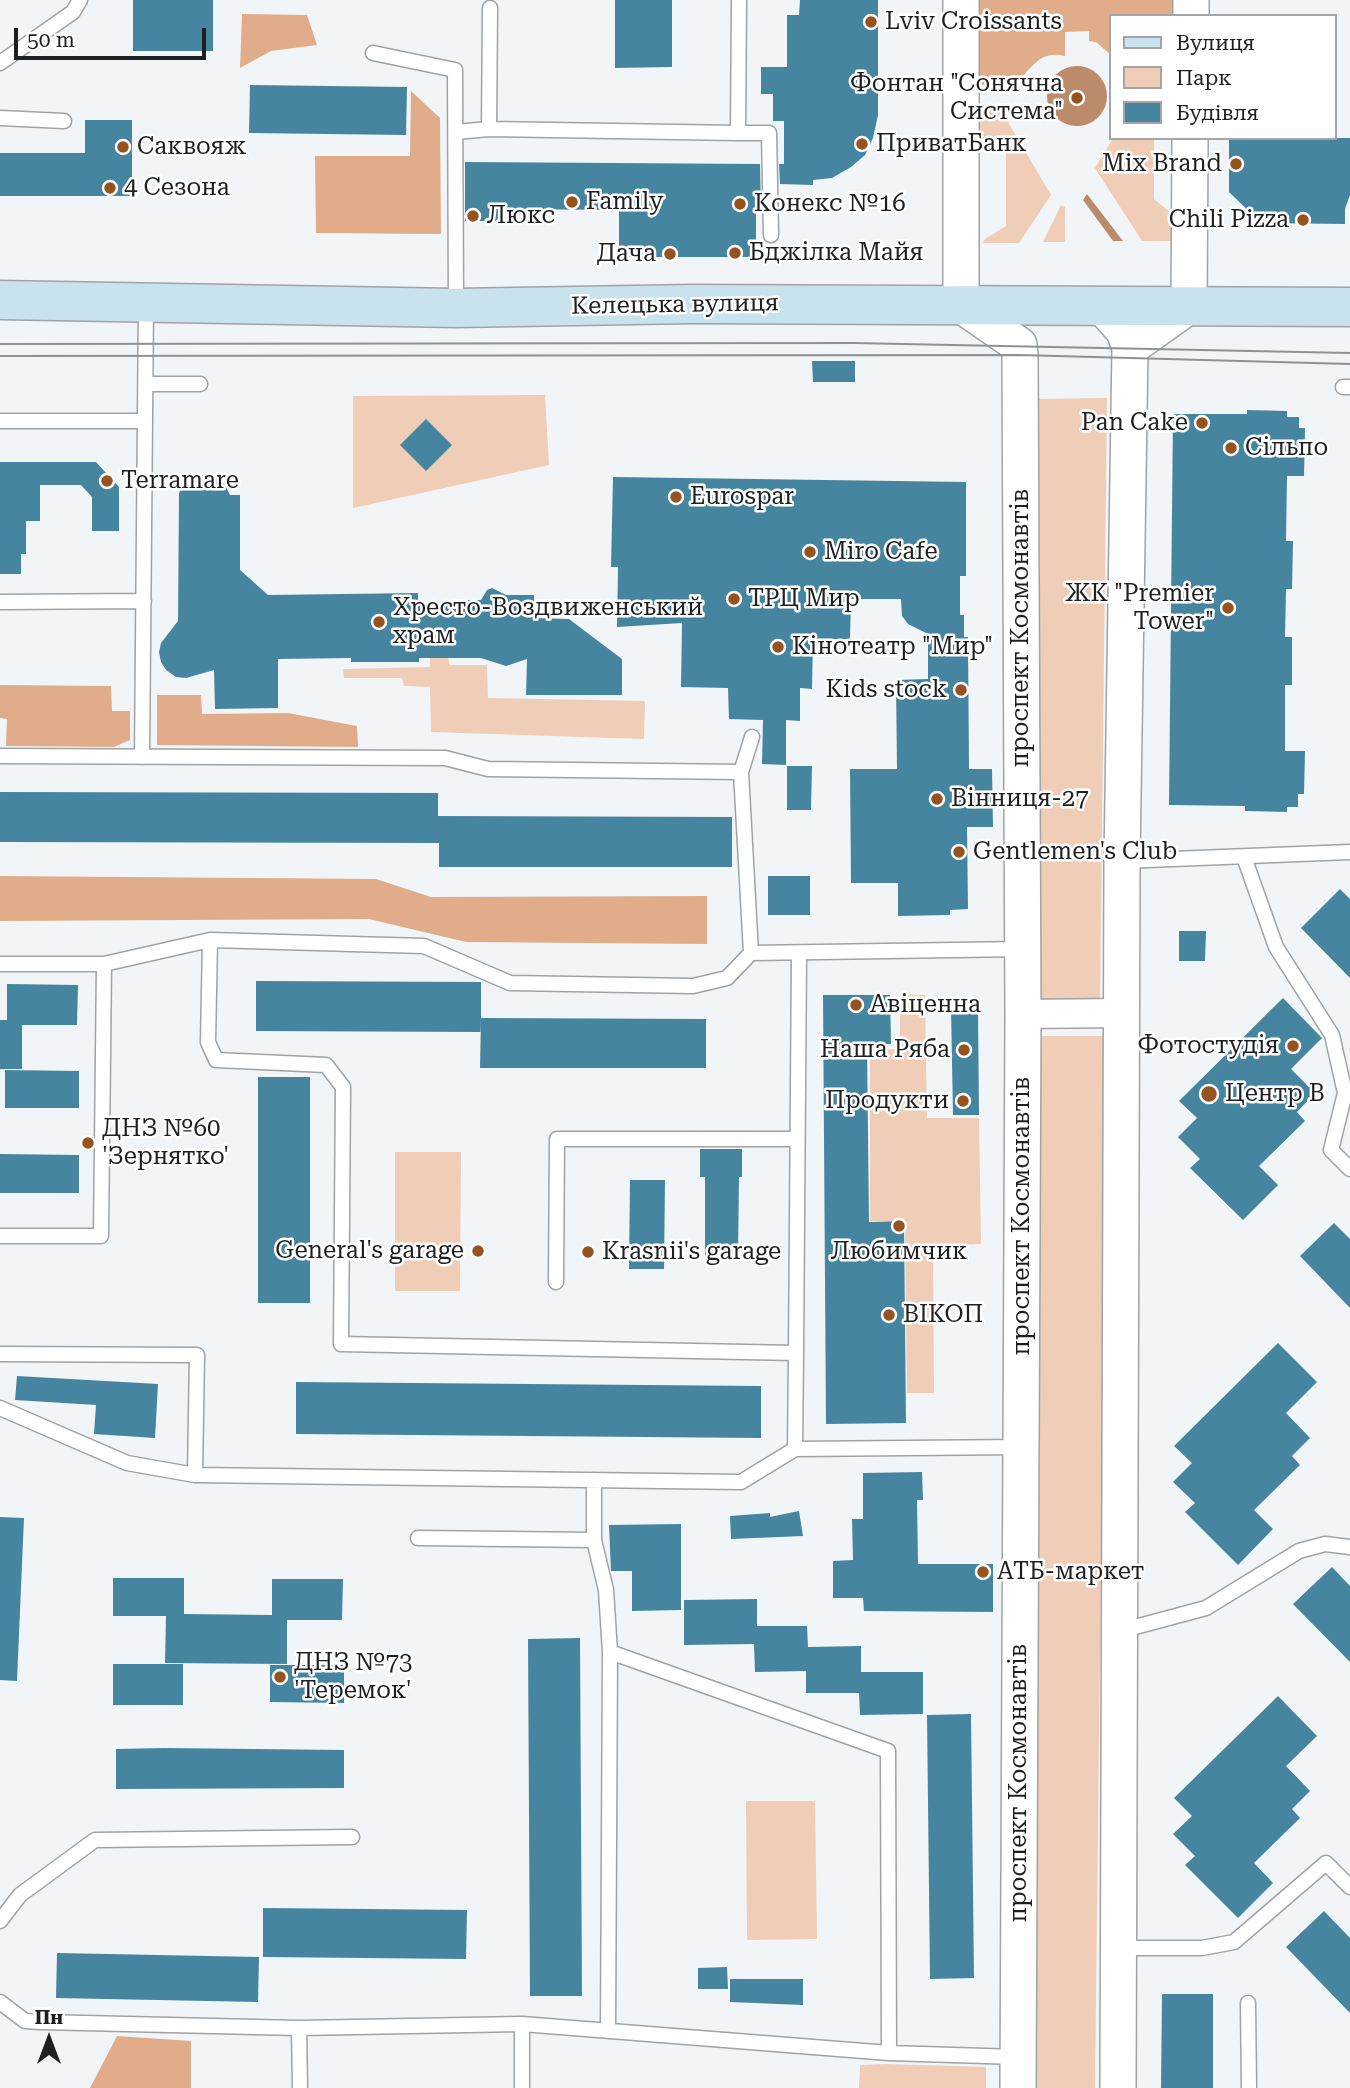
<!DOCTYPE html>
<meta charset="utf-8">
<style>
body{margin:0}
#map{position:relative;width:1350px;height:2088px;overflow:hidden;background:#f1f5f7;font-family:"Roboto Serif",serif}
canvas{display:block}
.legend{position:absolute;left:1109px;top:14px;width:228px;height:126px;box-sizing:border-box;background:#fff;border:2px solid #a5a5a6;margin:0;padding:9px 12px;list-style:none;font-size:21px;color:#1e1f20}
.legend li{display:flex;align-items:center;gap:14px;height:35px}
.legend b{width:35px;border:2px solid #a5a5a6}
.north{position:absolute;left:14px;top:2004px;width:70px;height:70px;-webkit-text-stroke:5px #fff;paint-order:stroke;rotate:0deg;font-size:19px;font-weight:700;line-height:28px;text-align:center;color:#1e1f20}
.north::after{content:'';display:block;margin:auto;width:24px;height:32px;background:#1e1f20;clip-path:polygon(50% 0,100% 100%,50% 72%,0 100%)}
.scale{position:absolute;left:14px;top:28px;width:192px;height:32px;box-sizing:border-box;border:4px solid #1e1f20;border-top:0;padding-left:9px;font-size:21px;line-height:24px;white-space:nowrap;color:#1e1f20;-webkit-text-stroke:5px #fff;paint-order:stroke}
</style>
<div id="map">
<canvas width="1350" height="2088"></canvas>
<ul class="legend">
<li><b style="height:9px;background:#c9e3ee"></b>Вулиця</li>
<li><b style="height:19px;background:#efcdb7"></b>Парк</li>
<li><b style="height:19px;background:#4685a0"></b>Будівля</li>
</ul>
<div class="north">Пн</div>
<div class="scale">50 m</div>
</div>
<script>
const ctx = document.querySelector('canvas').getContext('2d');
ctx.lineJoin = 'round';
function paint(path, color) {
  ctx.fillStyle = color;
  ctx.fill(path, 'evenodd');
}
function strokePath(path, color, width, dash) {
  ctx.strokeStyle = color;
  ctx.lineWidth = width;
  ctx.lineCap = dash ? 'butt' : 'round';
  ctx.setLineDash(dash || []);
  ctx.stroke(path);
}
function drawText(font, color, halo, rows, align = 'center') {
  ctx.font = font + ' "Roboto Serif",serif';
  ctx.lineWidth = 5;
  ctx.setLineDash([]);
  ctx.textBaseline = 'middle';
  ctx.strokeStyle = halo;
  ctx.fillStyle = color;
  for (const [text, x, y, turn = 0] of rows) {
    ctx.save();
    ctx.translate(x, y);
    ctx.rotate((+turn || 0) * Math.PI / 180);
    ctx.textAlign = isNaN(turn) ? turn : align;
    if (halo) ctx.strokeText(text, 0, 0);
    ctx.fillText(text, 0, 0);
    ctx.restore();
  }
}
paint(new Path2D(`
 M972 107H1005L1009 124 1051 195 1019 243H983L985 239 1006 226V152C980 139 977 137 972 107Z
 M1113 138H1154V199L1178 219 1177 241H1142L1095 168Z
 M1061 205 1065 207V242H1043Z
 M545 395 549 465 353 508V396Z
 M1107 398 1100 1004 1032 1005 1035 399Z
 M448 654 449 665H487L488 698 645 701 644 739 431 732 430 687 404 686 402 678H344L343 669 430 667V656Z
 M900 994 925 995 927 1118H979L981 1244 933 1245 934 1393H907L905 1221H870V1050L900 1049Z
 M1035 1036H1107L1095 2088H1028Z
 M395 1152H461L460 1291H395Z
 M746 1801H815L817 1939 747 1940Z
 M886 2064 986 2067V2088H859L860 2065Z`), '#efcdb7');
paint(new Path2D(`
 M974 0H1178V16H1110V54L1096 42 1089 41V31L1065 32V56C1039 50 1032 68 1016 84L974 85Z
 M242 14 307 15 317 45 271 51 240 68Z
 M411 91 440 118 441 234 316 233 315 156H410Z
 M0 685 111 686 112 711H130V740L114 747 6 746 7 719 0 718Z
 M157 695H201L202 714 288 713 357 726 358 747 157 745Z
 M0 876 376 879 431 897 707 896V944L466 942 369 919 0 921Z
 M117 2036 191 2041V2088H90Z`), '#e0ac8a');
paint(new Path2D(`
 M1047 96a30 30 0 1 1 60 0a30 30 0 1 1-60 0Z
 M1087 194 1123 241H1113L1083 200Z`), '#bc8b69');
paint(new Path2D(`
 M133 0H213V51H133Z
 M615 0H672V67L615 68Z
 M800 0H878V115L873 138 865 155 851 167 832 178 813 180V185L780 184 779 164H784V121H773V94H761V67H787V15H799Z
 M250 85 407 87 406 135 249 133Z
 M85 120H132V196H0V153H85Z
 M1229 138H1350V195L1345 209V224L1261 223 1229 192Z
 M465 162 760 164 761 211H756V257H619V210L501 209V221H465Z
 M812 361H855V382H813Z
 M1247 410 1287 411V417H1299V428H1305L1304 476H1287L1286 541H1293L1292 589H1286L1285 637H1292V685H1285V751H1305L1304 794H1298V807H1287V812L1245 811V806L1169 805 1173 414H1247Z
 M426 419 452 445 426 471 400 445Z
 M0 462H96L119 487V531H92V497L81 485H40V521H26V554H21V574H0Z
 M198 475 214 476 225 485 230 495H240V570L268 595 418 593V604H468V600H481L487 590 492 588 506 595H534V618L569 619 622 659V695H526L527 659 506 666 481 658H419V662H351V658L278 659V708L215 709 214 670 186 678 176 677 166 670 161 662 159 652 161 643 178 621 179 493 186 481Z
 M613 477 966 482V576H960V615H964V637H968L969 769H992L993 827H967L968 909 950 910V915L898 916V883H851L850 769H897L896 680 928 679V634L908 624 902 616 901 599H851L850 639H813L812 689 800 688V721L786 720V765L762 764 763 720 729 719 728 688 681 687 682 623 617 627 618 567H611Z
 M787 766H812L811 810H787Z
 M0 792 438 793V816L732 817V867H439V843L0 842Z
 M768 876H810V915H768Z
 M1340 889 1350 899V978L1301 928Z
 M1179 931H1206L1205 961H1179Z
 M256 981 481 982V1032L256 1031Z
 M7 984 78 985 77 1025H22V1069H0V1020H7Z
 M823 995H890L891 1044 867 1045 869 1222 904 1221 906 1423 826 1424Z
 M1283 998 1322 1038 1291 1069 1315 1093 1297 1112 1305 1121 1259 1166 1278 1185 1243 1220 1190 1168 1200 1159 1178 1137 1197 1118 1179 1101Z
 M951 1009H978L979 1115H953Z
 M481 1018 706 1019V1068H480Z
 M5 1070 79 1071V1108H5Z
 M258 1077H310V1303H258Z
 M700 1149H742V1177H739L738 1256H705V1177H700Z
 M0 1154 79 1155V1193H0Z
 M630 1180H665L664 1269H629Z
 M1334 1223 1350 1239V1308L1300 1256Z
 M1278 1343 1317 1382 1286 1413 1310 1438 1292 1456 1300 1465 1254 1510 1273 1529 1238 1565 1185 1512 1195 1503 1173 1482 1192 1463 1174 1446Z
 M17 1376 158 1384 155 1438 94 1434 96 1405 15 1400Z
 M296 1382 761 1386V1438L296 1434Z
 M922 1472 923 1500H917L918 1564H993V1612L864 1611 863 1598H833V1561L853 1560 852 1519H863V1473Z
 M799 1511 803 1536 731 1539 730 1516 770 1513V1517Z
 M0 1517 24 1518 17 1681 0 1680Z
 M681 1524V1610L632 1611V1571H611L609 1525Z
 M1332 1567 1350 1586V1662L1293 1604Z
 M113 1578H184V1614L272 1615V1579H343L342 1620H287V1664L165 1663 166 1616H113Z
 M757 1599V1626H807L808 1647 861 1646V1672H923V1714L860 1715 859 1693H806V1671L755 1672 754 1644 684 1645V1600Z
 M580 1638 582 1996H530L528 1639Z
 M113 1664H183V1705H113Z
 M270 1665H344V1703L270 1702Z
 M1278 1696 1317 1736 1286 1766 1310 1791 1292 1809 1300 1818 1254 1863 1273 1883 1238 1918 1185 1865 1195 1856 1173 1834 1192 1816 1174 1798Z
 M971 1714 974 1978 930 1979 927 1715Z
 M164 1748 344 1750V1788L116 1789V1749Z
 M263 1908 467 1910 466 1959 263 1957Z
 M1324 1911 1350 1938V2013L1286 1947Z
 M57 1953 259 1957 258 2002 56 1998Z
 M727 1967 728 1989H698V1968Z
 M730 1979H803V2005L730 2002Z
 M1162 1994H1213V2088H1161Z`), '#4685a0');
const service = new Path2D(`
 M373 53 455 70 456 307
 M0 63 73 12 80 0
 M0 118 64 121
 M489 129 490 8
 M456 132 489 129 738 133 739 0
 M738 133H769L771 235
 M146 384H200
 M1343 387H1350
 M0 421H145
 M0 602 144 601
 M752 737 741 772 751 953 1022 949
 M0 756 445 758 488 769 741 772
 M142 757 146 303
 M1244 857 1276 947 1332 1035 1345 1093 1331 1150 1350 1169
 M1122 861 1350 852
 M751 953 727 978 693 986 510 983 424 946 210 940 208 1042 216 1060 326 1065 343 1087 341 1344 796 1353 795 1449 1020 1447
 M0 964H104L210 940
 M0 1236H101L104 964
 M556 1282 557 1139H797
 M796 1353 799 954
 M0 1354 197 1355 195 1475
 M0 1408 127 1463 195 1475 741 1482 795 1449
 M594 1480V1540L606 1590 610 1652 608 2031
 M418 1538 594 1540
 M1120 1631 1206 1608 1299 1551 1325 1544 1350 1547
 M610 1652 888 1751 889 2053
 M0 1921 20 1895 95 1840 352 1837
 M1119 1948H1202L1234 1942 1326 1863 1350 1887
 M0 2002 25 2021 40 2022 299 2028 522 2024 889 2053 1018 2057
 M1248 2003 1249 2088
 M522 2024V2088
 M299 2028 300 2088`);
const minor = new Path2D(`
 M1023 1014 1122 1013`);
const tertiary = new Path2D(`
 M961 0V305L1019 345 1020 355 1023 1014 1018 2088
 M1191 16V0
 M1101 305 1124 331 1130 348 1122 861 1118 2088
 M1130 348 1189 306 1190 138`);
const secondary = new Path2D(`
 M0 300 456 308 693 304 1350 307`);
strokePath(service, '#9fa3a5', 17);
strokePath(minor, '#9fa3a5', 31);
strokePath(tertiary, '#9fa3a5', 38);
strokePath(secondary, '#9fa3a5', 41);
strokePath(service, '#fff', 14);
strokePath(minor, '#fff', 28);
strokePath(tertiary, '#fff', 35);
strokePath(secondary, '#c9e3ee', 38);
strokePath(new Path2D(`
 M0 344 853 343 1350 353
 M0 356 1020 355 1350 364`), '#8f9293', 2);
for (const [x, y, r, color] of [
 [871,22,7,"#94531f"],
 [1077,98,7,"#94531f"],
 [862,144,7,"#94531f"],
 [123,147,7,"#94531f"],
 [1236,164,7,"#94531f"],
 [110,188,7,"#94531f"],
 [572,202,7,"#94531f"],
 [740,204,7,"#94531f"],
 [473,216,7,"#94531f"],
 [1303,220,7,"#94531f"],
 [735,253,7,"#94531f"],
 [670,254,7,"#94531f"],
 [1202,423,7,"#94531f"],
 [1231,448,7,"#94531f"],
 [107,481,7,"#94531f"],
 [676,497,7,"#94531f"],
 [810,552,7,"#94531f"],
 [734,599,7,"#94531f"],
 [1228,608,7,"#94531f"],
 [379,622,7,"#94531f"],
 [778,647,7,"#94531f"],
 [961,690,7,"#94531f"],
 [937,799,7,"#94531f"],
 [959,852,7,"#94531f"],
 [856,1005,7,"#94531f"],
 [1293,1046,7,"#94531f"],
 [964,1050,7,"#94531f"],
 [1209,1094,9,"#94531f"],
 [963,1101,7,"#94531f"],
 [88,1143,7,"#94531f"],
 [899,1226,7,"#94531f"],
 [478,1251,7,"#94531f"],
 [588,1252,7,"#94531f"],
 [889,1315,7,"#94531f"],
 [983,1572,7,"#94531f"],
 [280,1677,7,"#94531f"]
]) {
  const dot = new Path2D();
  dot.arc(x, y, r, 0, 2 * Math.PI);
  ctx.fillStyle = color;
  ctx.fill(dot);
  strokePath(dot, '#fff', 2.5);
}
drawText('24px', '#1e1f20', '#fff', [
 ["Lviv Croissants",885,22],
 ["Фонтан \"Сонячна",1063,84,"right"],
 ["Система\"",1063,112,"right"],
 ["ПриватБанк",876,144],
 ["Саквояж",137,147],
 ["Mix Brand",1222,164,"right"],
 ["4 Сезона",124,188],
 ["Family",586,202],
 ["Конекс №16",754,204],
 ["Люкс",487,216],
 ["Chili Pizza",1289,220,"right"],
 ["Бджілка Майя",749,253],
 ["Дача",656,254,"right"],
 ["Pan Cake",1188,423,"right"],
 ["Сільпо",1245,448],
 ["Terramare",121,481],
 ["Eurospar",690,497],
 ["Miro Cafe",824,552],
 ["ЖК \"Premier",1214,594,"right"],
 ["Tower\"",1214,622,"right"],
 ["ТРЦ Мир",748,599],
 ["Хресто-Воздвиженський",393,608],
 ["храм",393,636],
 ["Кінотеатр \"Мир\"",792,647],
 ["Kids stock",947,690,"right"],
 ["Вінниця-27",951,799],
 ["Gentlemen's Club",973,852],
 ["Авіценна",870,1005],
 ["Фотостудія",1279,1046,"right"],
 ["Наша Ряба",950,1050,"right"],
 ["Центр В",1225,1094],
 ["Продукти",949,1101,"right"],
 ["ДНЗ №60",102,1129],
 ["'Зернятко'",102,1157],
 ["General's garage",464,1251,"right"],
 ["Krasnii's garage",602,1252],
 ["Любимчик",899,1252,"center"],
 ["ВІКОП",903,1315],
 ["АТБ-маркет",997,1572],
 ["ДНЗ №73",294,1663],
 ["'Теремок'",294,1691]
], 'left');
drawText('24px', '#1e1f20', '#fff', [
 ["Келецька вулиця",675,305,-1],
 ["проспект Космонавтів",1021,628,-90],
 ["проспект Космонавтів",1022,1216,-90],
 ["проспект Космонавтів",1019,1783,-90]
]);
</script>
